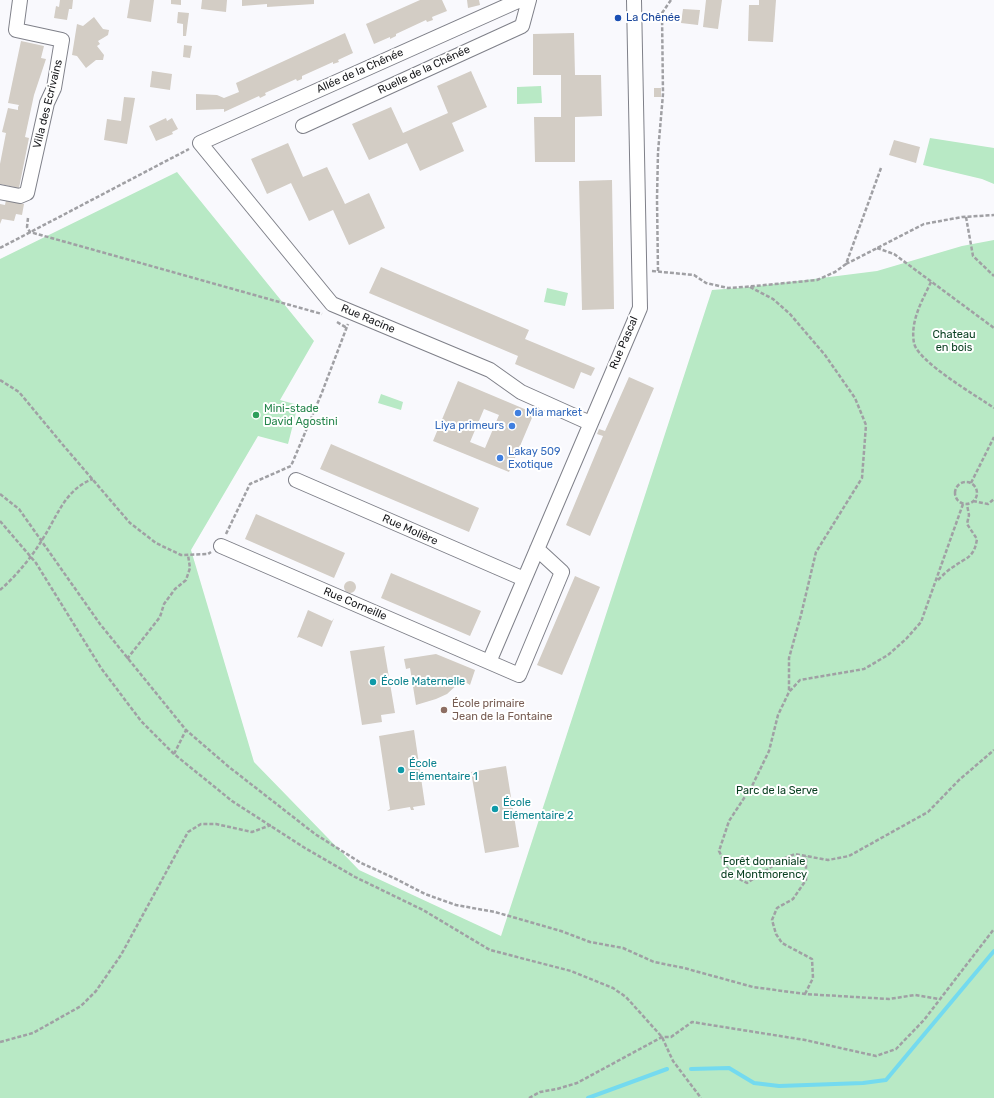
<!DOCTYPE html>
<meta charset="utf-8">
<style>
body{margin:0}
canvas{display:block;background:#f9f9fd}
</style>
<canvas width="994" height="1098"></canvas>
<script>
const ctx = document.querySelector('canvas').getContext('2d');
ctx.lineJoin = 'round';
function paint(path, color) {
  ctx.fillStyle = color;
  ctx.fill(path, 'evenodd');
}
function strokePath(path, color, width, dash) {
  ctx.strokeStyle = color;
  ctx.lineWidth = width;
  ctx.lineCap = dash ? 'butt' : 'round';
  ctx.setLineDash(dash || []);
  ctx.stroke(path);
}
function drawText(font, color, halo, rows, align = 'center') {
  ctx.font = font + ' Rubik,sans-serif';
  ctx.lineWidth = 4;
  ctx.setLineDash([]);
  ctx.textBaseline = 'middle';
  ctx.strokeStyle = halo;
  ctx.fillStyle = color;
  for (const [text, x, y, turn = 0] of rows) {
    ctx.save();
    ctx.translate(x, y);
    ctx.rotate((+turn || 0) * Math.PI / 180);
    ctx.textAlign = isNaN(turn) ? turn : align;
    if (halo) ctx.strokeText(text, 0, 0);
    ctx.fillText(text, 0, 0);
    ctx.restore();
  }
}
paint(new Path2D(`
 M541 86 542 103 517 104V87Z
 M930 138 994 148V184L982 179 923 165Z
 M177 172 314 341 280 400 298 405 288 444 258 436 191 550 254 762 359 870 501 936 712 290 750 287 877 271 962 246 994 240V1098H0V259Z
 M547 288 568 293 565 306 544 302Z
 M381 394 403 402 401 410 378 403Z`), '#b8e9c5');
strokePath(new Path2D(`
 M691 1069 729 1068 754 1083 779 1086 863 1083 886 1080 994 951
 M588 1098 667 1069`), '#74daef', 4);
paint(new Path2D(`
 M60 0H73L72 9H69L67 20 54 18 56 6 59 7Z
 M130 0H154L151 22 127 18Z
 M171 0H181V5L171 4Z
 M202 0H227L226 12 201 9Z
 M242 0H314V4L267 7V4L242 6Z
 M420 0H442L447 11 432 17 433 20 427 22 426 20 396 34V36L390 39V37L374 44 366 24Z
 M467 0H479L480 5 468 8Z
 M706 0H722L718 29 703 27Z
 M759 0H776L773 42 748 41 749 5H759Z
 M683 9 700 10 698 25 681 23Z
 M178 12 189 13 186 36H183V24L177 23Z
 M94 17 103 29 109 30 108 35 98 41 100 44 97 46 104 55 103 60H96L86 68 77 56 72 55 77 24 83 26Z
 M345 33 353 53 338 60 339 62 333 64V62L302 76V79L297 81 296 79 265 93 266 95 260 98 259 96 224 112V109L196 110V94L217 95 224 98 239 92 236 83Z
 M574 33 575 75H601L602 116 575 117V162H535L534 117H561V75H533V34Z
 M21 41 44 46 41 58 46 59 34 95 25 137 29 138 19 188 0 184V164L6 133 2 132 8 108 18 110V107L19 105 8 103Z
 M184 45 192 46 190 58 183 57Z
 M152 71 172 74 170 90 150 87Z
 M471 71 487 107 452 123 464 151 420 171 407 143 369 160 352 124 391 107 403 133 448 113 437 86Z
 M654 88H661V97H654Z
 M124 97 135 98 127 144 104 140 107 119 121 121Z
 M166 118 167 121 172 118 178 129 172 132 173 134 156 141 149 126Z
 M894 140 920 147 916 163 889 155Z
 M288 143 303 177 327 167 345 204 369 193 385 228 349 245 333 210 309 221 291 183 267 194 251 159Z
 M612 180 614 309 582 310 579 181Z
 M6 200 24 204 22 215 16 214 14 221 2 219 0 224V204L5 205Z
 M381 267 529 330 525 339 595 368 591 376 581 372 574 389 515 364 518 356 369 293Z
 M629 377 654 388 590 536 566 525 603 436 597 434 599 429 605 431Z
 M458 381 534 413 509 472 433 441ZM484 409 499 415 485 448 470 442Z
 M331 444 479 508 469 532 320 469Z
 M256 514 345 553 334 578 245 539Z
 M391 573 481 611 470 636 381 598Z
 M575 576 600 587 562 675 537 665Z
 M344 587a6 6 0 1 1 12 0a6 6 0 1 1-12 0Z
 M308 610 332 621 334 618 322 647 299 637 297 638Z
 M385 646 384 648 395 713 381 715 382 722 362 725 350 651Z
 M436 654 475 670 470 685 462 680 447 694 436 699 416 705 410 668 406 669 404 659Z
 M414 730 425 805 413 807 414 810H411L410 807 387 811 390 809 379 736Z
 M506 766 519 847 485 853 471 772Z`), '#d3cdc5');
const minor = new Path2D(`
 M520 0 200 143 332 304 490 370 521 392 590 423
 M303 126 522 26 529 0
 M0 192 20 196 27 193 47 103 54 88 62 40 16 30 20 0
 M296 480 524 579
 M221 546 519 675 562 572 537 549
 M489 662 640 308 634 0`);
strokePath(minor, '#7f8089', 16);
strokePath(new Path2D(`
 M881 168 846 264 924 224 962 217 994 215
 M966 217 973 256 994 276
 M28 218 27 227 30 232 322 314
 M0 248 189 149
 M877 248 894 254 994 328
 M652 271 694 275 706 283 728 288 744 287 817 280 835 272 846 264
 M658 271 657 199 658 152 663 94 662 13 671 0
 M931 282C922 301 910 321 914 343 918 362 977 396 994 408
 M750 287 773 299 790 314 825 355 855 398 866 425 862 478 816 552 801 615 789 658V692
 M337 322 347 328
 M0 380 19 392 63 445 130 523 156 543 181 555 208 554 211 552
 M955 493a11 11 0 1 1 22 0a11 11 0 1 1-22 0Z
 M971 483 994 437
 M0 494 19 509 100 624 186 730 229 767 315 834 361 863 396 879 425 894 456 905 495 912 561 931 590 942 623 948 654 962 684 968 753 987 805 994 889 999 915 995 939 999
 M973 501 988 504 994 499
 M963 504 921 622 906 639 888 655 864 669 800 680 789 692 778 715 769 751 752 786 729 821 719 851 730 874 747 883 785 858 795 854 828 860 849 856 928 812 959 780 994 750
 M0 521 36 563 101 668 141 721 174 754 232 801 305 848 355 877 423 910 490 950 571 971 613 988 626 997 662 1037 673 1061 701 1098
 M226 534 250 484 291 466 321 395 348 324
 M938 580C943 575 948 570 953 567 967 557 974 558 977 539L967 524 969 515 967 505
 M0 590C16 576 31 558 42 540 57 517 65 489 93 479
 M127 659 160 617 164 604 175 589 186 580 190 568 188 555
 M174 754 186 730
 M805 994 813 978 812 959 782 943 776 934 772 920 777 908 793 899 806 880V856
 M0 1042 33 1033 81 1006 96 991 121 955 188 832 201 824H216L252 832 271 825
 M529 1098 540 1092 557 1089 577 1083 662 1037H671L692 1022 805 1040 876 1056 896 1049 924 1020 994 929`), '#a0a0a4', 2.5, [4, 2]);
strokePath(minor, '#fff', 14);
for (const [x, y, r, color] of [
 [618,18,4,"#1a4fb4"],
 [518,413,4,"#3f7fe0"],
 [256,415,4,"#2e9e5b"],
 [512,426,4,"#3f7fe0"],
 [500,458,4,"#3f7fe0"],
 [373,682,4,"#0f9aa8"],
 [444,710,4,"#8d6e63"],
 [401,770,4,"#0f9aa8"],
 [495,809,4,"#0f9aa8"]
]) {
  const dot = new Path2D();
  dot.arc(x, y, r, 0, 2 * Math.PI);
  ctx.fillStyle = color;
  ctx.fill(dot);
  strokePath(dot, '#fff', 1.5);
}
drawText('11px', '#164399', '#fff', [
 ["La Chênée",626,18]
], 'left');
drawText('11px', '#16171a', '#fff', [
 ["Ruelle de la Chênée",424,70,-25],
 ["Allée de la Chênée",360,71,-24],
 ["Villa des Ecrivains",48,104,-76],
 ["Rue Racine",368,319,23],
 ["Rue Pascal",624,343,-67],
 ["Rue Molière",410,530,24],
 ["Rue Corneille",355,604,23]
]);
drawText('11px', '#073e1f', '#fff', [
 ["Chateau",954,335],
 ["en bois",954,348],
 ["Parc de la Serve",777,791],
 ["Forêt domaniale",764,862],
 ["de Montmorency",764,875]
]);
drawText('11px', '#27864d', '#fff', [
 ["Mini-stade",264,409],
 ["David Agostini",264,422]
], 'left');
drawText('11px', '#366cbe', '#fff', [
 ["Mia market",526,413],
 ["Liya primeurs",504,426,"right"],
 ["Lakay 509",508,452],
 ["Exotique",508,465]
], 'left');
drawText('11px', '#0d838f', '#fff', [
 ["École Maternelle",381,682],
 ["École",409,764],
 ["Elémentaire 1",409,777],
 ["École",503,803],
 ["Elémentaire 2",503,816]
], 'left');
drawText('11px', '#785e54', '#fff', [
 ["École primaire",452,704],
 ["Jean de la Fontaine",452,717]
], 'left');
</script>
